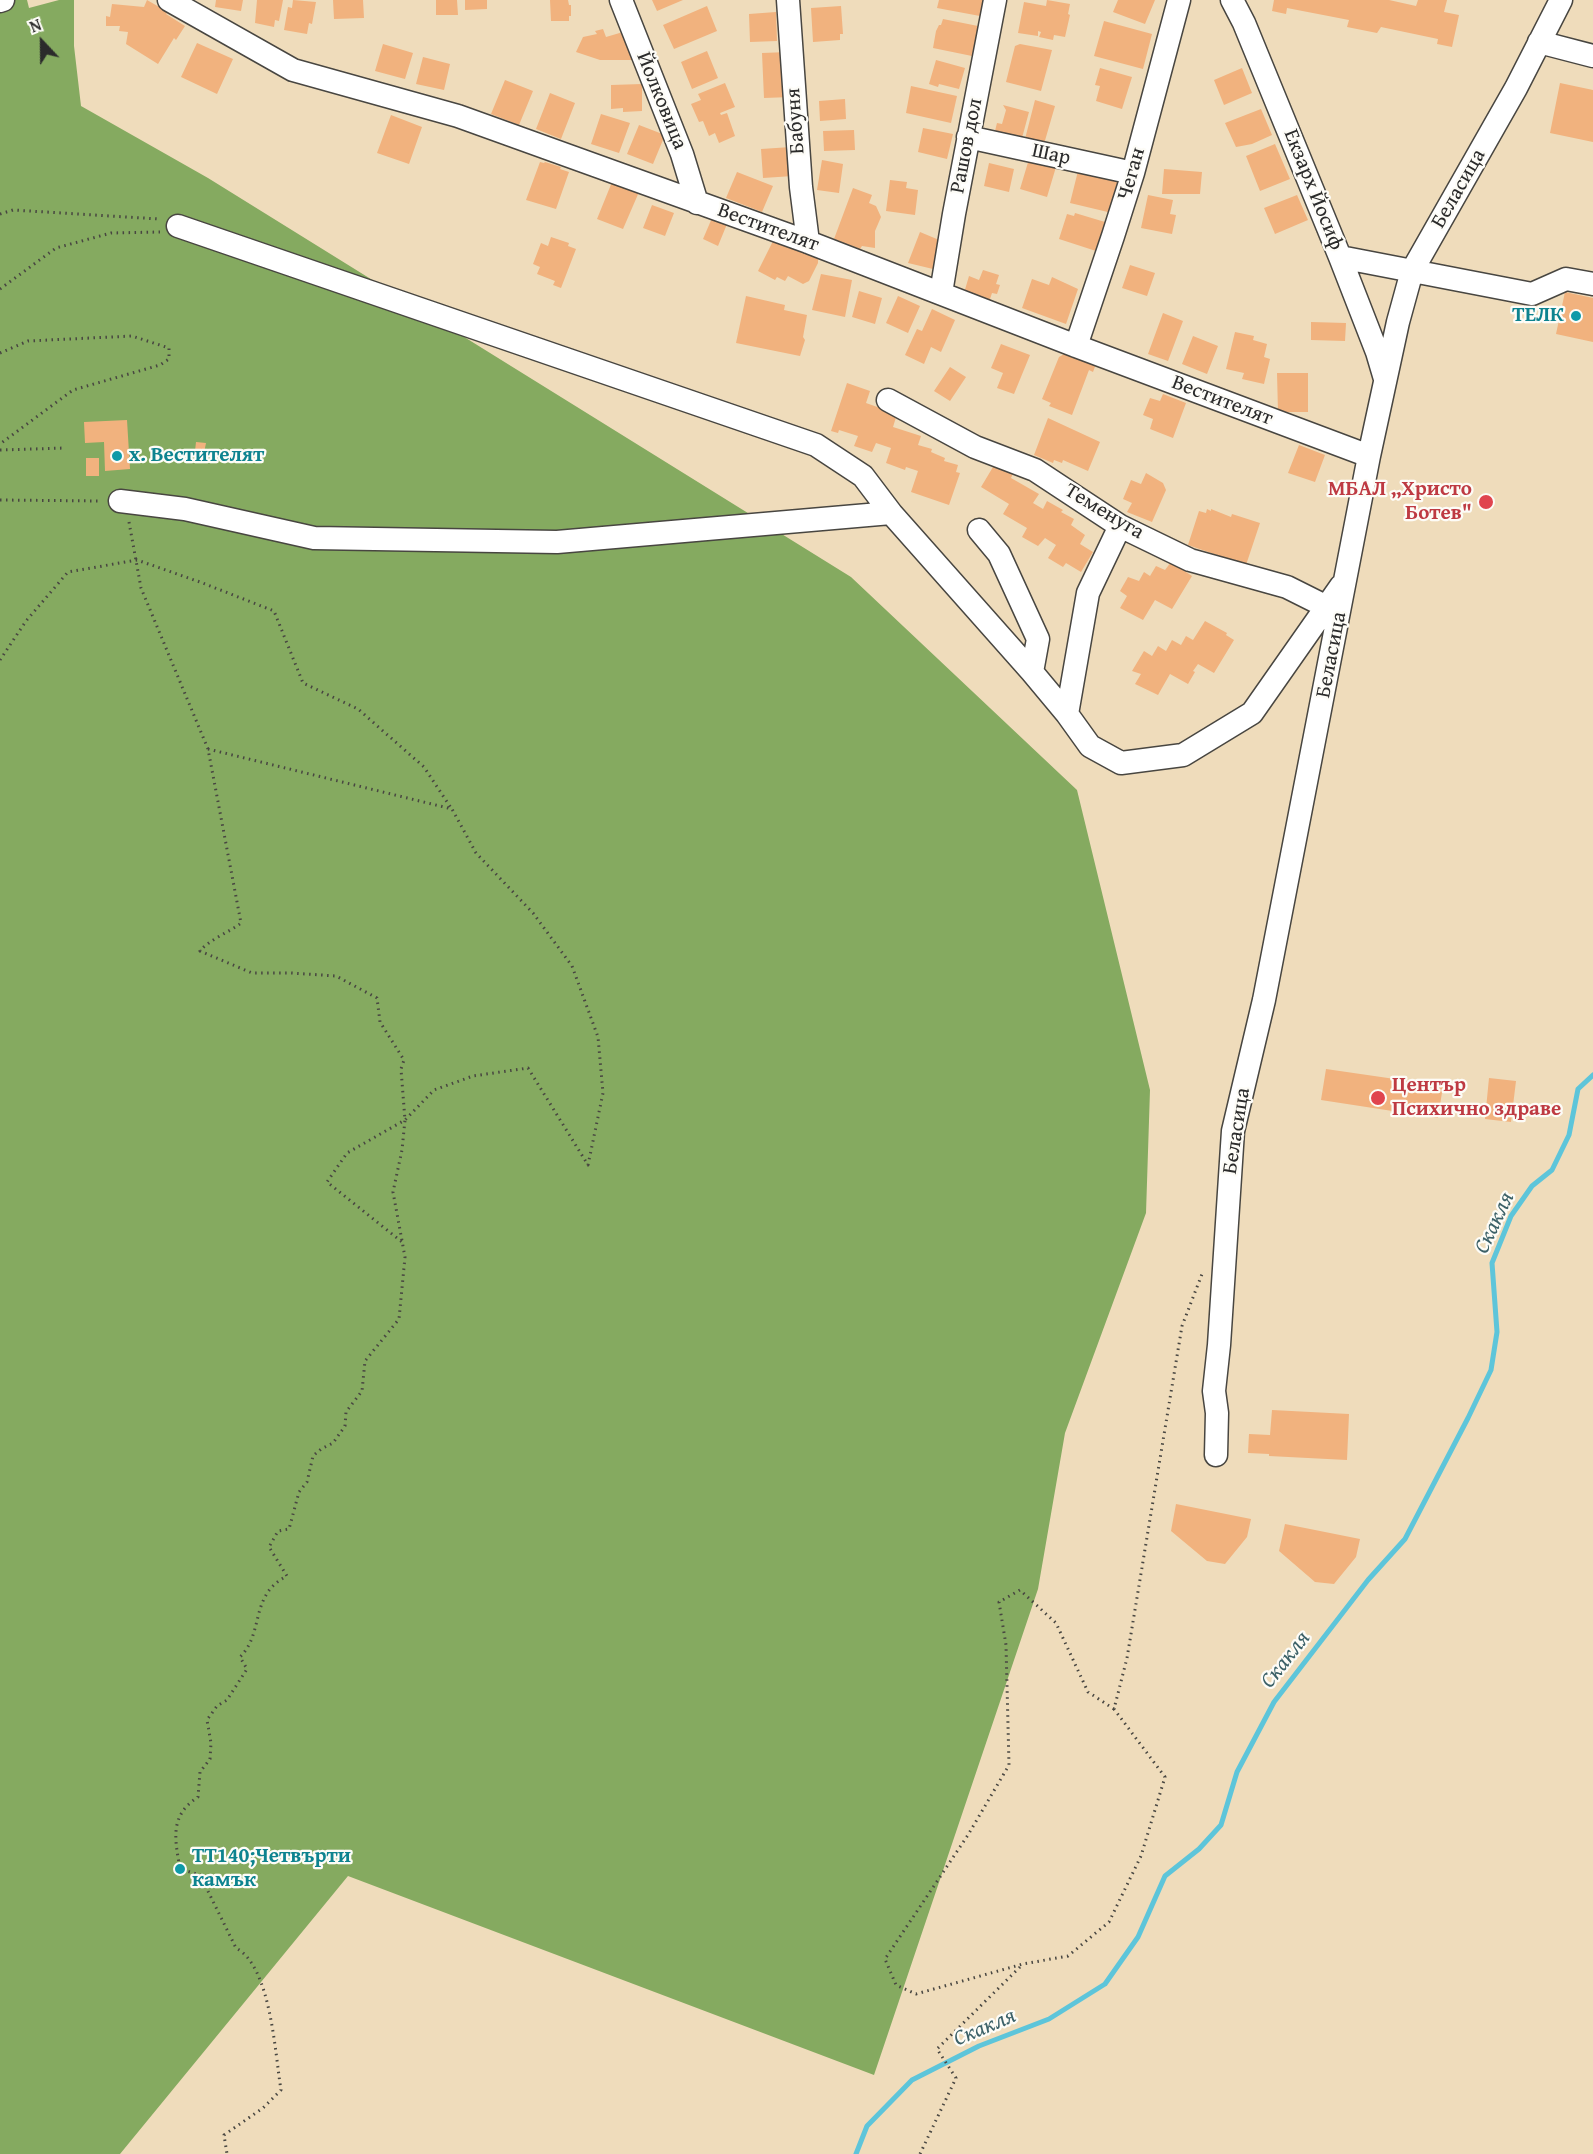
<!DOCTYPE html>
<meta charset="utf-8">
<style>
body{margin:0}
#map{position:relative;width:1593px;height:2154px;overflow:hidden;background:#efdcbb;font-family:"Gentium Book Plus",serif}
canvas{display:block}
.north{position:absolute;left:12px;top:12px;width:60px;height:60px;-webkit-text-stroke:4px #fdfcf7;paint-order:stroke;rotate:338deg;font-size:16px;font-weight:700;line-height:24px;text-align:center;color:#2b2b2b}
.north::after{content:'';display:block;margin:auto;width:21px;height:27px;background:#2b2b2b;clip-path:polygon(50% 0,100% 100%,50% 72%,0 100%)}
</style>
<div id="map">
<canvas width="1593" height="2154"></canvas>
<div class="north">N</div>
</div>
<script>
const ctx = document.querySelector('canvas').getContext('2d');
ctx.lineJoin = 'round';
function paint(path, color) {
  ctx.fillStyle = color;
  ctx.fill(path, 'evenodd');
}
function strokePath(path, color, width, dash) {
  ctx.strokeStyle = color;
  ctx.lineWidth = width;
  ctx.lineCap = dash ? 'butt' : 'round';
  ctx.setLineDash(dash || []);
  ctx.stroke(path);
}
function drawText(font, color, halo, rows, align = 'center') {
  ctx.font = font + ' "Gentium Book Plus",serif';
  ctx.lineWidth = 4.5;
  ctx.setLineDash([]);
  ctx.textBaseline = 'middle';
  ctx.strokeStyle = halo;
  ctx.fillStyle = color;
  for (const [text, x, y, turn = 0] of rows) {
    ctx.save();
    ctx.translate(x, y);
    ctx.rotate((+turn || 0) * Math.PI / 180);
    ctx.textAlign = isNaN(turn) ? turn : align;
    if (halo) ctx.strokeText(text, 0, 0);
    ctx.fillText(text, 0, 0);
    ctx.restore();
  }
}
paint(new Path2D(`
 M12 0H27L29 8 59 0H74V46L81 106 208 178 851 577 1077 790 1150 1090 1146 1213 1065 1433 1038 1589 874 2075 348 1876 120 2154H0V6Z`), '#85aa60');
strokePath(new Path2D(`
 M856 2154 867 2126 912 2080 979 2046 1049 2019 1105 1984 1138 1937 1165 1876 1199 1849 1221 1825 1237 1772 1274 1702 1368 1580 1405 1539 1468 1418 1491 1370 1497 1332 1492 1263 1511 1216 1532 1186 1552 1170 1569 1135 1578 1089 1593 1075`), '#5dc5da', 5);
paint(new Path2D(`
 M147 0 168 12 166 14 185 26 176 40 174 38 158 64 126 44 128 32 119 31 120 26H106V16L110 17 112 4 144 7Z
 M216 0H243L241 11 215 7Z
 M257 0H283L279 21 275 20 274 27 255 23Z
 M293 0 316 2 312 24 309 23 307 34 284 30 288 7 292 8Z
 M333 0H363L364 18 334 19Z
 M436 0H457L458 15H436Z
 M465 0H487V9L465 10Z
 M550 0H568L569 5H571V16H569V21H551Z
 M652 0H683L657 11Z
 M939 0H983L980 16 937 8Z
 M1047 0 1070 4 1068 14 1070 15 1065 37 1054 35 1053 40 1039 37 1041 32 1038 31V36L1018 33 1024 2 1046 6Z
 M1118 0H1155L1145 24 1113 12Z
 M1274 0H1389L1416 6 1418 0H1447L1444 12 1459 15 1452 47 1437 44 1438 39 1381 27 1377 33 1347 27 1349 20 1287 8 1286 14 1272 11Z
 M707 6 717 31 674 49 663 25Z
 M841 6 843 34H840V40L813 42 811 8Z
 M776 12 777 41 750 42 749 14Z
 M943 19 983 27 978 53 973 52 972 56 933 48 936 31 939 25H941Z
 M1104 21 1152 34 1143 69 1094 56Z
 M603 29 606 37 623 32 639 60H600L576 52 583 37 597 34 595 31Z
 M197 43 233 59 217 94 181 77Z
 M383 44 413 53 405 79 375 71Z
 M1020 44 1052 50 1041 91 1006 82 1015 46Z
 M707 51 718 78 692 89 681 62Z
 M788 52 791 97 764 98 762 53Z
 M423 57 450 64 444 90 416 84Z
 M936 60 965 68 959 89 939 84 938 87 929 84Z
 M1100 68 1132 77 1122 109 1096 101 1100 86 1095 85Z
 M1242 68 1252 93 1224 105 1214 80Z
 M505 80 533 91 519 125 491 114Z
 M725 83 735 107 720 113 721 115 727 113 735 136 719 143 715 133 709 136 703 121 699 122 691 104 701 100 698 94Z
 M1560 83 1593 90V142L1550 133Z
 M642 84V111L623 112V108L611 109V85Z
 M911 86 957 96 951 123 906 113Z
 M550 93 575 103 561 139 536 129Z
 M845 99 846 119 820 121 819 101Z
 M1035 100 1055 106 1044 144 1025 139Z
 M1003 105 1029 112 1022 138 995 131 997 123 1002 124 1006 110Z
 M1261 109 1272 135 1252 144 1236 147 1225 123Z
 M601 114 630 123 619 153 591 144Z
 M391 115 422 127 409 164 377 153Z
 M639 125 665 135 653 164 627 154Z
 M923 128 953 134 947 159 918 152Z
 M854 130 855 150 824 151 823 131Z
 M1275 144 1290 179 1260 191 1246 156Z
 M791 147 793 176 763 178 761 149Z
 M1029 159 1056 167 1047 197 1020 189Z
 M822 160 843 164 839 193 817 190Z
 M540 162 544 163 545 162 561 167 560 169 569 172 556 209 526 200Z
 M989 163 1014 169 1009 192 984 186Z
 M1080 163 1122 174 1112 213 1070 203Z
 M1164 169 1202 172 1200 194H1162Z
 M737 172 773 186 762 212 726 198Z
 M890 180 907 182 906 188 918 190 915 215 886 211Z
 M612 182 639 192 623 229 597 219Z
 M853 188 872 195 869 203 876 206 881 217 875 231V248L862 246 860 249 834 239Z
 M1148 195 1173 200 1170 214 1176 215 1172 234 1141 228Z
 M1297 195 1308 220 1275 234 1264 208Z
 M652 205 674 213 665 236 643 228Z
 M1075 213 1105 222 1096 251 1059 239 1067 214 1074 216Z
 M712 218 727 224 718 246 703 239Z
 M920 232 944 242 933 269 908 263Z
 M777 233 818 257V263L809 281 803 284 788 276 785 281 777 277 775 280 758 271Z
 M551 237 569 243 568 246 576 249 561 288 553 285 555 281 537 274 540 267 533 264 541 243 548 246Z
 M1130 265 1155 273 1147 296 1122 288Z
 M983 270 999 275 996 284 1000 285 997 294 992 293 989 302 964 293 969 276 979 280Z
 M821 274 852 280 845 317 812 310Z
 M1052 277 1078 289 1066 324 1022 308 1032 279 1049 285Z
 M859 291 882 298 875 324 852 317Z
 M1565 292 1593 298V342L1556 334Z
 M746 296 785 305 784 310 807 315 803 337 805 340 800 356 736 343Z
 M898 296 920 306 908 333 886 323Z
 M932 309 955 320 941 352 931 347 924 364 905 355 917 329 922 331Z
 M1163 313 1183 321 1168 361 1148 354Z
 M1311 322 1346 323 1345 341 1311 340Z
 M1235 332 1254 336 1253 340 1267 344 1264 357 1270 359 1264 384 1242 379 1244 373 1226 369Z
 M1193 336 1218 346 1207 374 1182 364Z
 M1001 344 1030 355 1014 394 997 388 1003 373 991 368Z
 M1066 353 1097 361 1093 372 1089 370 1072 415 1049 406 1051 403 1042 399 1059 357Z
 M950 367 966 377 950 401 934 391Z
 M1277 373H1308V412H1278Z
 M847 383 870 391 866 403 897 414 893 427 921 436 918 445 932 449 931 452 945 458 944 461 958 465 956 472 960 473 949 505 911 492 918 471 906 467 905 470 886 463 891 448 876 443 872 452 854 446 858 436 839 430 838 433 831 431Z
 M1163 394 1186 403 1173 438 1150 429 1153 419 1143 415 1150 398 1160 401Z
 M1048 418 1100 442 1088 471 1063 460 1062 463 1054 460 1053 463 1034 455Z
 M127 420 130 469 105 471 104 442 85 443 84 422Z
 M196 442 206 443 204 453 195 451Z
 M1299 445 1325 455 1315 482 1288 473Z
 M999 457 1016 467 1011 478 1039 494 1033 503 1043 509 1047 501 1063 510 1061 512 1074 519 1071 525 1085 535 1080 544 1093 552 1081 572 1066 563 1063 567 1048 558 1056 545 1045 538 1038 546 1022 537 1027 528 1003 514 1009 504 981 487Z
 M86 458H99V476H86Z
 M1146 473 1163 483 1166 490 1152 522 1127 512 1132 503 1123 499 1131 480 1141 484Z
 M1207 509 1211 511V509L1231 517 1232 514 1260 523 1246 565 1188 545 1199 511 1206 513Z
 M1171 562 1192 576 1172 609 1155 600 1143 620 1120 608 1127 596 1120 591 1128 577 1139 581 1144 572 1150 576 1156 566 1165 570Z
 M1205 621 1227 633 1226 635 1234 640 1214 673 1198 664 1193 671 1195 672 1188 684 1170 674 1158 695 1135 684 1141 674 1132 671 1144 651 1152 656 1158 646 1166 651 1172 640 1181 645 1186 636 1193 640Z
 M1326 1069 1443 1086 1438 1118 1321 1100Z
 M1489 1078 1516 1081 1511 1122 1485 1119Z
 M1272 1410 1349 1414 1347 1460 1269 1456V1454L1248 1453 1249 1434 1270 1435Z
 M1176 1504 1251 1519 1247 1537 1225 1564 1207 1561 1171 1531Z
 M1285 1524 1360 1539 1356 1557 1334 1584 1315 1582 1279 1551Z`), '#f1b27e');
const minor = new Path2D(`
 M169 0 293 70 458 116 808 242 1076 346 1369 456
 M621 0 682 154 697 203
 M788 0 801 187 808 242
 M1232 0 1244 23 1340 257 1377 352 1385 379
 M0 1 3 0
 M1539 42 1593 56
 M968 137 1133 173
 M178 226 816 445 863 476 891 513 1032 672 1067 714 1090 746 1121 763 1183 755 1252 713 1341 586
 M1340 257 1532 294 1566 279 1593 284
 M941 293 954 214 995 0
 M1076 346 1113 236 1133 173 1179 0
 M888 400 975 447 1035 470 1120 526 1190 560 1287 587 1327 607
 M120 501 185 509 314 538 557 542 891 513
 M979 530 999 554 1038 639 1032 672
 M1067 714 1088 593 1120 526
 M1216 1455 1217 1413 1214 1391 1219 1345 1233 1131 1264 1000 1369 456 1398 322 1412 271 1516 88 1561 0`);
strokePath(minor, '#484641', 25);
strokePath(new Path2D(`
 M0 214 13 210 159 219
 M0 289 56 248 111 233 160 232
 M0 353 28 341 132 336 169 348V359L160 365 73 390 0 444
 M0 450 65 448
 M0 500 100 501
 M129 522 141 588 208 749 241 923C228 933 210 939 200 951L252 973H291L336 976 377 998 380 1022 404 1060 401 1069 405 1120 402 1150 393 1192 405 1257 399 1319 365 1361 362 1391 346 1412 345 1426 333 1443 321 1449 313 1456 307 1482 299 1492 289 1529 278 1531 269 1547 287 1576C249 1595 265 1632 240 1657L247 1669 227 1700 217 1706 207 1720 211 1743 210 1759 200 1772 198 1797C169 1816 175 1839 180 1869L200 1875 236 1948C271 1966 275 2054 281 2090L263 2108 224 2135 227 2154
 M0 660 26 621 68 572 137 560 200 582 274 611 303 683 358 709 424 767 451 808
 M208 749 452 809 476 853 533 913 572 966 598 1037 603 1093 588 1165 528 1068 473 1076 434 1090 405 1120 347 1153 327 1182 402 1242
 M1114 1709 1088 1692 1056 1623 1020 1590 999 1602 1006 1645 1009 1765 968 1835 885 1959 896 1985 916 1994 1023 1964 1068 1956 1109 1922 1141 1856 1165 1777 1114 1709 1127 1658 1182 1326 1202 1274
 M920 2154 956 2078 937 2049 1022 1965`), '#484641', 3, [1.5, 4.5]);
strokePath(minor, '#fff', 22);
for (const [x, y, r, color] of [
 [1576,316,6,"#0f9aa8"],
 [117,456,6,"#0f9aa8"],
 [1486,502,8,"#e0444e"],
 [1378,1098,8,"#e0444e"],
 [180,1869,6,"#0f9aa8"]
]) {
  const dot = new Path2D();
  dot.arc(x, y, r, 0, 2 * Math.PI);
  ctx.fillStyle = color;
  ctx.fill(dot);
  strokePath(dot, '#fdfcf7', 2);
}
drawText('21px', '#2b2b2b', '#fdfcf7', [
 ["Йолковица",661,101,68],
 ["Бабуня",796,121,-94],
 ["Рашов дол",967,146,-79],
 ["Шар",1051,155,12],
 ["Чеган",1132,174,-74],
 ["Беласица",1459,189,-60],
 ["Екзарх Йосиф",1313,190,68],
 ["Вестителят",768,228,20],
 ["Вестителят",1222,401,21],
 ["Теменуга",1104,512,31],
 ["Беласица",1332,655,-79],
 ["Беласица",1237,1131,-81]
]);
drawText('bold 21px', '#0d838f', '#fdfcf7', [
 ["ТЕЛК",1564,316,"right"],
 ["х. Вестителят",129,456],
 ["TT140;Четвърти",192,1857],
 ["камък",192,1881]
], 'left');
drawText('bold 21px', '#be3a42', '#fdfcf7', [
 ["МБАЛ „Христо",1472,490],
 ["Ботев\"",1472,514],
 ["Център",1392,1086,"left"],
 ["Психично здраве",1392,1110,"left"]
], 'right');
drawText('italic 22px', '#3c6168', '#fdfcf7', [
 ["Скакля",1495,1223,-65],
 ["Скакля",1286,1660,-52],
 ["Скакля",985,2028,-23]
]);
</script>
